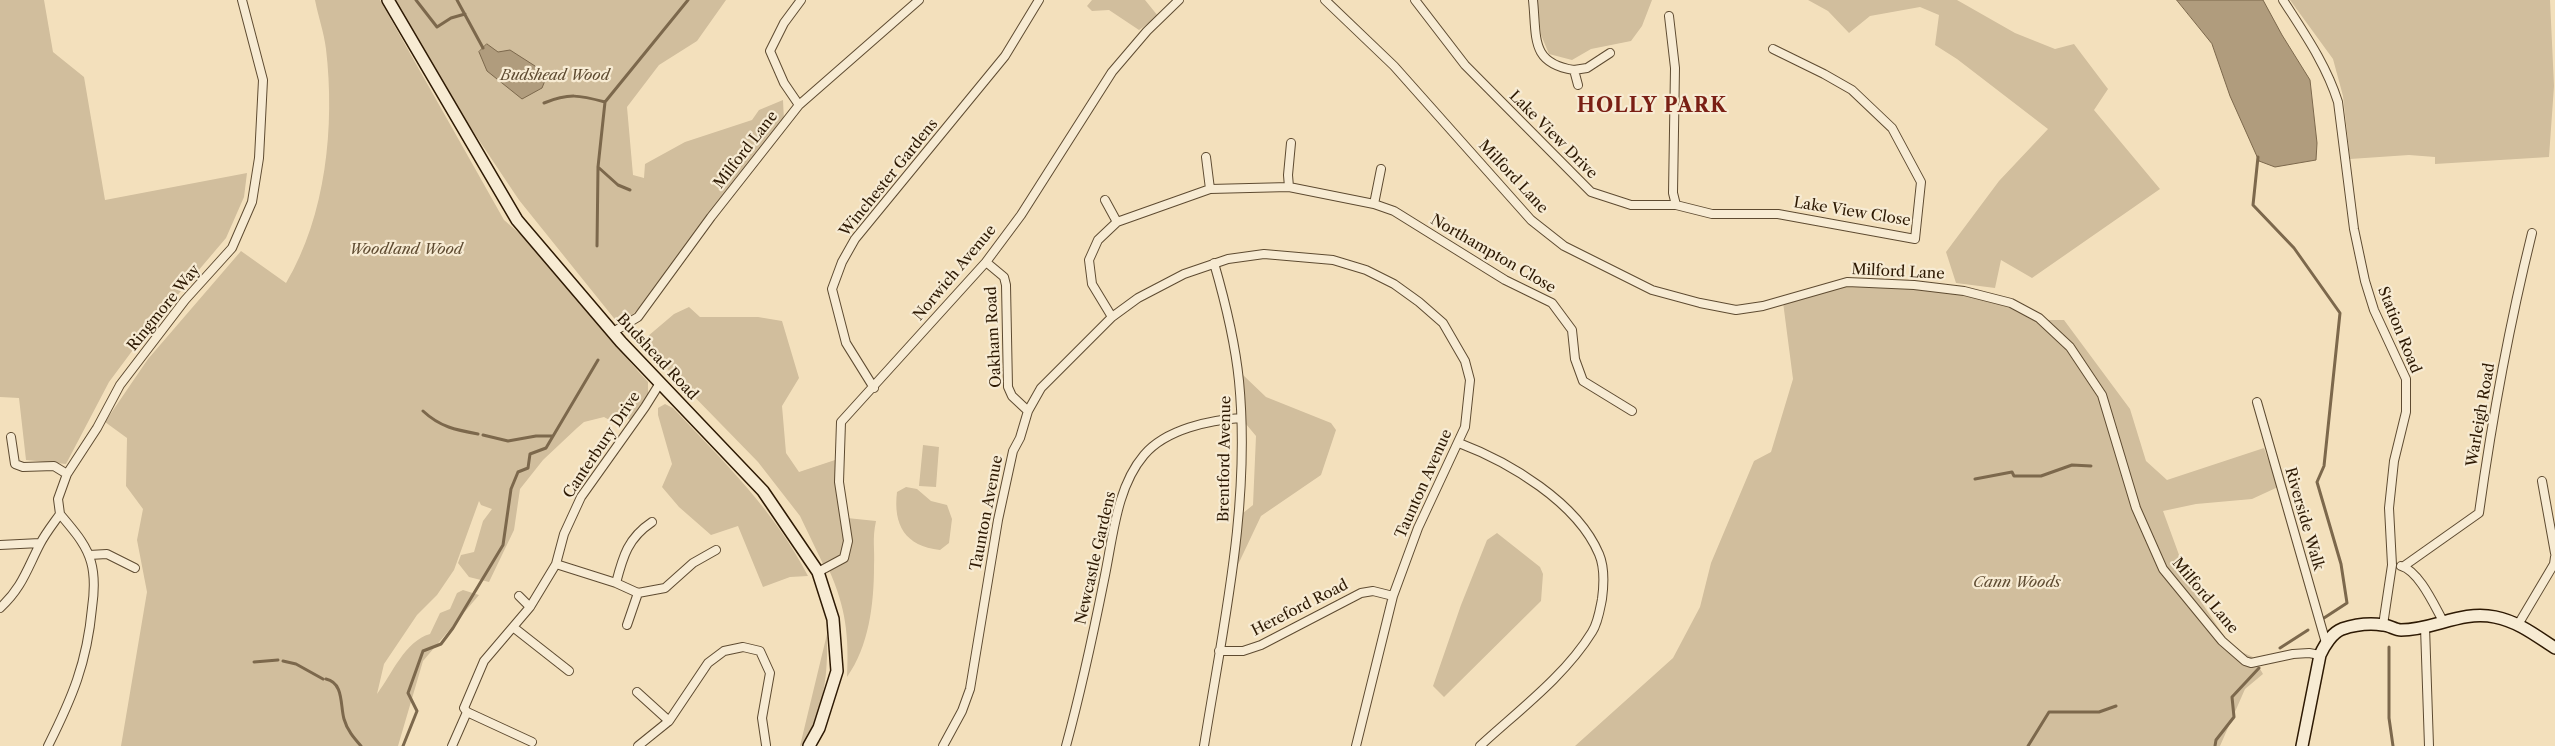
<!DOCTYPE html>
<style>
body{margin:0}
canvas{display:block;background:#f3e0bc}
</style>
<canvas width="2555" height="746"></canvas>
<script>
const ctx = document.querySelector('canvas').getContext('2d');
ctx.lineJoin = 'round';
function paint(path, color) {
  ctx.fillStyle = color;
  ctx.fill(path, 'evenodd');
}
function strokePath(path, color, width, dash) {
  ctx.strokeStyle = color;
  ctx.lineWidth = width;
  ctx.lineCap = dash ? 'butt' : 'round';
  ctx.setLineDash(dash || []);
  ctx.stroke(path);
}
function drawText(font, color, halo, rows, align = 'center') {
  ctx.font = font + ' "Libre Caslon Text",serif';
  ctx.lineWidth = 4.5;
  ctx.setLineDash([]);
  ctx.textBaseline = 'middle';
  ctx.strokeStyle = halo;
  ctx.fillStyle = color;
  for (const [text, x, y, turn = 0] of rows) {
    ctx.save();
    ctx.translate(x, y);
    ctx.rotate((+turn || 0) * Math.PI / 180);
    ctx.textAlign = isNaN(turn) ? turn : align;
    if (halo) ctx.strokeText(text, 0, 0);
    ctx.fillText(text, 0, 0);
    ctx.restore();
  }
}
paint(new Path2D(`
 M0 0H44L53 52 84 77 105 200 247 173 244 197 226 238 147 331 109 382 66 464 26 460 19 398 0 397Z
 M315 0H380L504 220C559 266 599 329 648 382V394L630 420 620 412 613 422 604 417 584 422 577 428 543 460 520 489 514 530 489 582 469 577 458 563 461 555 474 552 483 521 492 509 481 505 479 501 454 570 437 595 417 615 384 664 377 694C392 674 405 641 430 634L440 613 450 609 457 593 463 590 479 595 423 661 398 746H121L147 592 137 540 143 509 126 486 127 438 105 422 148 359 241 251 286 283C326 216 335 126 326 49 324 32 318 16 315 0Z
 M394 0H726L697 41 659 65 627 107 633 175 644 178 645 164 685 142 752 120 759 110 783 100 784 121 641 306 629 318 617 322 519 200 448 94Z
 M1092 0H1145L1158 16 1139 30 1109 10 1092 11 1087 6Z
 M1537 0H1652L1642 26 1631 41 1591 49 1572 60 1549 54 1541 35Z
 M1808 0H1957L2015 33 2055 49 2074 44 2108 89 2094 110 2160 189 2032 278 2001 260 1995 288 1956 283 1946 252 1999 181 2048 129 1957 59 1935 45 1939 15 1920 7 1870 16 1849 33 1828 11Z
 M2290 0H2550L2554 86 2549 157 2435 164V157L2409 155 2350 159 2343 96 2333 59Z
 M1848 284 1950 289 2020 310 2039 320H2064L2130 409 2146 461 2167 480 2264 448 2278 487 2252 499 2196 504 2163 511 2190 585 2232 648 2253 657 2263 674 2245 689 2220 746H1575L1673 658 1700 607 1711 563 1754 461 1771 452 1793 379 1783 302Z
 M689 307 700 317H758L782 321 799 378 782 406 786 453 799 472 835 460 845 541 842 556 824 566 800 516 758 462 641 342 674 314Z
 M1243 375 1266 397 1331 423 1336 430 1321 475 1261 516 1235 571 1243 513 1253 505 1256 436 1246 424Z
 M665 404 673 408C724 462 774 510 808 576L790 577 763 587 738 526 711 535 679 507 662 487 672 464 658 415V408Z
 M923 445 939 447 936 487 919 486Z
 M906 487 917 489 931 501 947 505 952 519 949 543 940 550C905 546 893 525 897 492Z
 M847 518 876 521C872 539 875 549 874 566 874 604 869 646 847 677 849 636 846 608 829 570L846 559Z
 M1497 533 1540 567 1543 574 1541 601 1444 697 1433 686 1461 605 1487 540Z
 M827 634C828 679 824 702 806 744L800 746Z`), '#d1be9d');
const water = new Path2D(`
 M2177 0H2263L2282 35 2310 80 2317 143 2316 160 2275 167 2259 161 2230 96 2212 44Z
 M487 44 498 52 510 50 535 66 546 78 542 88 522 99 487 71 479 52Z`);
paint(water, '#b09c7d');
strokePath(water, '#7c684c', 1);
strokePath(new Path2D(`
 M416 0 437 27 451 18 465 14
 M457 0 483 48
 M544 103C569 93 579 95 605 102
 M2258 157 2253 205 2294 248 2340 313 2324 466 2317 482 2341 564 2347 603 2324 618
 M598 167 618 185 630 190
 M597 246 598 167 605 102 688 0
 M423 411C440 427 456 430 478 434
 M483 435 508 441 536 436H552
 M1975 479 2012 472 2014 476H2041L2072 465 2091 466
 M2389 647V718L2393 746
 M2280 648 2308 630
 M283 661 296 664 323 679
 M254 662 278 660
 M326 679C344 683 340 705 344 719 347 730 354 738 361 746
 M403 746 417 711 408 693 423 651 441 644 453 628 503 545 511 489 518 472 528 468 530 454 546 448 598 360
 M2028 746 2049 712H2099L2116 706
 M2215 746 2216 740 2234 717 2232 697 2259 668`), '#7c684c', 3);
const street = new Path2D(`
 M1325 0 1394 66 1531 220 1564 246 1652 290 1700 303 1736 310 1763 306 1847 282 1914 285 1964 291 2011 303 2039 318 2070 347 2102 395 2136 508 2163 569 2222 641 2245 661 2251 663 2293 654 2309 653 2320 655
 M1415 0 1465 65 1591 192 1631 205H1676L1712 214H1778L1915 239 1921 182 1892 128 1852 90 1824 74 1773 49
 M1533 0C1537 38 1530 63 1574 70L1578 85
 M2283 0C2304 33 2326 64 2338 102L2354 229 2365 281 2374 310 2406 379V412L2394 461 2389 508 2392 565 2383 625
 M1669 16 1675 68 1673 193 1676 205
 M1574 70 1587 68 1610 53
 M799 105 784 83 770 51 784 23 801 0
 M1206 157 1210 189
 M1289 187 1288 175 1291 143
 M1105 200 1117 222
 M1374 204 1381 169
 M986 262 1004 277 1006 285 1008 387 1012 396 1028 411
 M1112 317 1092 284 1089 260 1098 240 1117 222 1210 189 1289 187 1374 204 1394 211 1505 280 1552 303 1572 330 1575 359 1583 381 1632 411
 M613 332 638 317 711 217 799 105 919 0
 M874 388 846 343 832 289 842 262 855 239 1005 56 1039 0
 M2257 402 2326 643
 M11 437 15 464 23 467 54 466 67 474
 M1459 443C1509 462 1577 502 1599 554 1605 568 1604 584 1602 599 1600 609 1598 623 1592 632 1565 676 1518 711 1480 746
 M2542 481 2555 553
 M0 545 40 543
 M89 555 107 554 135 568
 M556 564 616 583 638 593 665 588 693 563 716 550
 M2401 566C2419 571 2434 605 2443 621
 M2404 566 2479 513C2492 419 2509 326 2532 233
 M818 572 844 558 848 541 839 482 841 422 986 262 1021 215 1112 72 1147 31 1179 0
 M616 583C623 556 628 538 652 522
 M519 596 530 607
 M0 608C22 588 27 569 40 544 45 534 53 524 60 514L58 499 67 474 97 428 120 385 185 300 232 248 252 202 259 158 263 80 242 0
 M2519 623 2554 564 2555 557
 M627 625 638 593
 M513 627 569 671
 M2425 627 2429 746
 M1219 651H1243L1261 645 1361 593 1373 591 1393 596
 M637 692 669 721
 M467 712 532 742
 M48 746C72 698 87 663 92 608 94 594 95 576 91 562 86 543 72 529 60 514
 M452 746 467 712 464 708 484 661 530 607 556 564 564 534 581 497 645 407 660 383
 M638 746 669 721 708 663 724 651 743 647 760 651 770 673 762 718 766 745
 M943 746 962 711 970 689 998 520 1013 451 1020 438 1028 411 1041 388 1112 317 1138 298 1184 274 1228 259 1264 254 1333 260 1366 270 1394 284 1419 302 1443 323 1465 361 1470 380 1465 427 1418 528 1393 596 1356 746
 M1066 746C1081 691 1093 635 1104 580 1113 538 1116 488 1144 455 1166 429 1210 420 1241 418
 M1204 746C1223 626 1251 504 1239 381 1235 341 1225 301 1214 263`);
const secondary = new Path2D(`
 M388 0 517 220 621 342 763 491 818 572 833 619 837 671 819 728 809 746
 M2302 746 2320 655C2324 646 2332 633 2342 629 2354 625 2370 623 2383 625 2389 625 2395 630 2401 630 2434 630 2461 610 2495 617 2519 622 2535 635 2555 648`);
strokePath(street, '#5e4b31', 10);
strokePath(secondary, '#2d1903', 14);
strokePath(street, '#f7ebd3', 8);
strokePath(secondary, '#f7ebd3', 11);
drawText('italic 15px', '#5e4b31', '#f7ebd3', [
 ["Budshead Wood",555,76],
 ["Woodland Wood",406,250],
 ["Cann Woods",2017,583]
]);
drawText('15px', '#2d1903', '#f7ebd3', [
 ["Lake View Drive",1553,135,45],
 ["Milford Lane",746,150,-52],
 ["Milford Lane",1513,177,47],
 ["Winchester Gardens",889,178,-51],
 ["Lake View Close",1852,212,9],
 ["Northampton Close",1493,254,30],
 ["Milford Lane",1898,272,3],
 ["Norwich Avenue",955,273,-50],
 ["Ringmore Way",164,308,-51],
 ["Station Road",2399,330,68],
 ["Oakham Road",994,337,-93],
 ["Budshead Road",657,357,47],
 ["Warleigh Road",2481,415,-80],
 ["Canterbury Drive",602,445,-56],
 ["Brentford Avenue",1225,459,-89],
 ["Taunton Avenue",1424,484,-66],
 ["Taunton Avenue",987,513,-79],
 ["Riverside Walk",2304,519,74],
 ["Newcastle Gardens",1096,558,-77],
 ["Milford Lane",2205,596,50],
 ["Hereford Road",1300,608,-27]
]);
ctx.letterSpacing = '1px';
drawText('bold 20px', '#7a1f14', '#f7ebd3', [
 ["HOLLY PARK",1652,106]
]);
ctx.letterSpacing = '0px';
</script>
